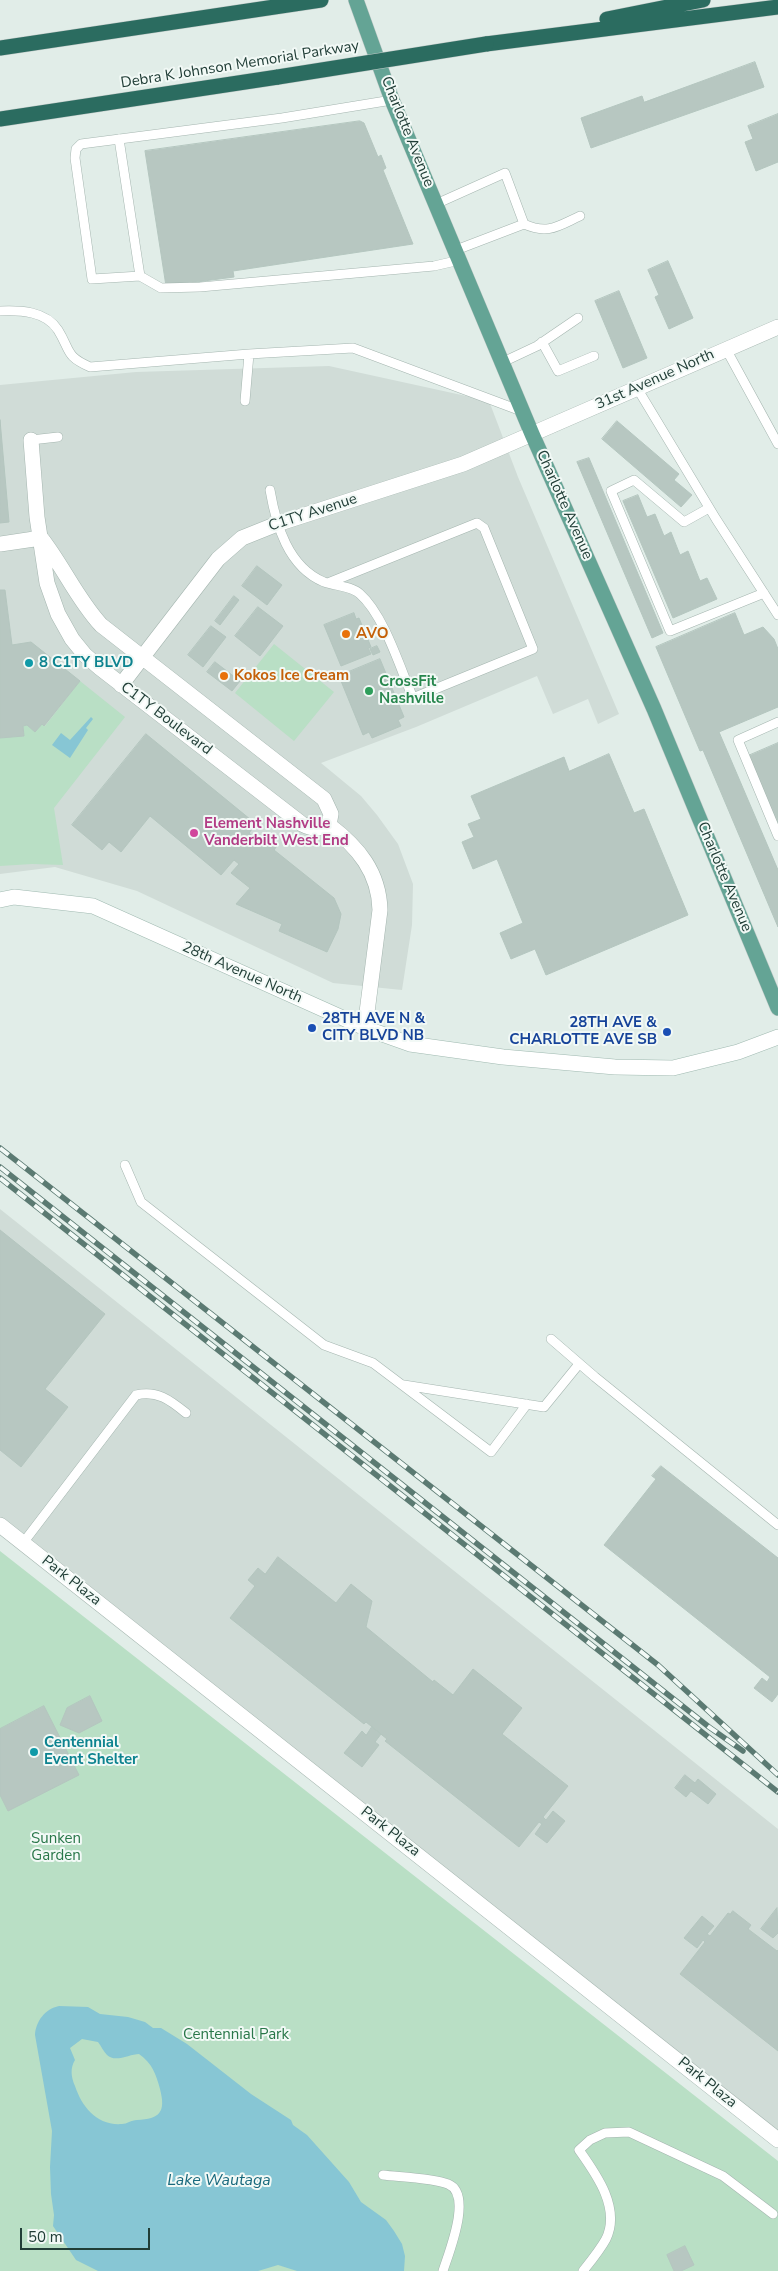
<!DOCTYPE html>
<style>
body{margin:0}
#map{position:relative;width:778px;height:2271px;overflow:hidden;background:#e1ede8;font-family:"Nunito Sans",sans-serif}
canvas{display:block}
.scale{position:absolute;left:20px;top:2228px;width:130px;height:22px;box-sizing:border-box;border:2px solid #213e37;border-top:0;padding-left:6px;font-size:15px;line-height:18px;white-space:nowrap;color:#213e37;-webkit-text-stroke:4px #f2f9f6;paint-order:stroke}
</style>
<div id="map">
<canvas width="778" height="2271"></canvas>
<div class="scale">50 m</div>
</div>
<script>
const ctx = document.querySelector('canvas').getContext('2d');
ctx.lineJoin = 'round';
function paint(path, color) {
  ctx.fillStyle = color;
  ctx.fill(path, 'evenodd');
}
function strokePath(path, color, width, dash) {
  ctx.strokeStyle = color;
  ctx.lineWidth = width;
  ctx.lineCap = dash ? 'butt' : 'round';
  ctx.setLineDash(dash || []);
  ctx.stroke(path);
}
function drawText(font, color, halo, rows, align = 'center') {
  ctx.font = font + ' "Nunito Sans",sans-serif';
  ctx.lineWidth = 4;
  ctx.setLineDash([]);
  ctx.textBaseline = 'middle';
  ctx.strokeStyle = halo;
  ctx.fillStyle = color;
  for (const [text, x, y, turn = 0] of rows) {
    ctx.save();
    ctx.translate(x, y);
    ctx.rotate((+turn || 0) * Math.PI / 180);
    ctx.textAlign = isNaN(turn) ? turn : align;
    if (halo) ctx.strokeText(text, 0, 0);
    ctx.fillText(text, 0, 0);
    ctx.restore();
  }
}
paint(new Path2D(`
 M329 366 489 401 518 477 619 714 598 724 588 699 553 714 537 676 416 727 321 763 361 796 377 815 398 844 413 884 412 925 402 990 333 983 137 891 55 867 0 874V385L136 372Z
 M0 1209 778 1829V2140L0 1525Z`), '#d0dcd7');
paint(new Path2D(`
 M274 644 334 692 294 741 235 693Z
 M80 681 125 717 54 808 63 865 32 864 0 866V738L24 736 23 726 27 725 35 732 42 724 45 726Z
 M0 1551 778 2161V2271H0Z`), '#b9dfc5');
paint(new Path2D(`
 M91 717 93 719 86 728 88 730 70 758 52 745 61 733 70 740Z
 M59 2006 88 2007 100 2014 128 2017 145 2022 153 2028H161L187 2044 251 2094 291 2120 293 2125 307 2135 349 2182 361 2202 386 2220 394 2231 402 2244 405 2256 404 2271H297L278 2265 258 2271H98L76 2260 53 2226 54 2215 51 2194 50 2167 52 2131 35 2035C36 2021 45 2009 59 2006ZM82 2039 98 2042C101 2046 104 2052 107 2055 115 2063 130 2054 139 2054 152 2063 156 2074 160 2089 166 2112 160 2119 137 2120 131 2120 127 2124 122 2124 97 2126 82 2107 75 2086 71 2077 70 2068 75 2060L70 2048Z`), '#87c6d4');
const building = new Path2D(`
 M755 62 764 87 591 148 581 118 642 96 644 102Z
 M778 114V162L756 171 745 142 753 139 748 126Z
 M360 121 364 123 378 157 381 155 386 168 383 170 413 244 233 271 234 277 166 286 145 151Z
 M668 261 693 318 669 329 655 297 659 295 648 270Z
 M619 291 647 358 623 368 595 301Z
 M0 420 9 522 0 523Z
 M617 421 679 474 674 480 692 495 681 507 602 439Z
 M589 458 663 633 652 638 577 462Z
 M638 495 647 517 655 514 664 536 671 532 680 555 688 551 700 581 707 578 717 599 673 618 623 501Z
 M257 566 282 585 267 605 242 586Z
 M0 590H5L12 645 31 642 80 681 44 726 42 724 35 732 27 725 23 726 24 736 0 738Z
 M234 596 239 600 220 625 215 621Z
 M258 607 283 626 260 656 235 636Z
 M354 613 356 619 359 618 371 647 368 648 371 654 341 666 324 625Z
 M735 613 744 635 763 627 774 639 778 649V707L719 732 778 870V927L703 750 700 751 656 647Z
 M211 626 226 637 203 667 188 655Z
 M377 646 380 652 373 655 370 649Z
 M380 659 404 717 398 720 401 726 372 738 369 732 363 735 339 676Z
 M215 662 240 681 232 691 207 672Z
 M146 734 256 824 249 833 259 842 266 832 279 843 274 850 334 898 341 914 338 929 327 952 279 931 282 924 236 904 250 888 231 873 239 864 234 860 221 875 150 816 121 852 109 842 102 850 72 825Z
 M778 743V826L748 756Z
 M609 754 634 813 644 809 688 915 546 975 535 949 511 959 500 933 523 923 497 859 473 869 462 842 474 837 468 824 481 819 471 796 564 757 569 771Z
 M0 1230 105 1314 45 1389 68 1407 21 1467 0 1450Z
 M661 1466 778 1558V1694L772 1702 754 1688 762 1678 767 1682 770 1677 604 1545 656 1479 652 1476Z
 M278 1557 336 1603 351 1584 372 1601 366 1627 433 1682 434 1680 453 1695 473 1669 522 1708 502 1734 568 1786 543 1817 546 1820 553 1811 565 1821 547 1843 535 1834 542 1824 539 1822 519 1847 385 1741 387 1739 366 1722 364 1724 230 1618 255 1586 248 1580 258 1568 265 1574Z
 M90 1696 102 1721 79 1733 60 1725 67 1708Z
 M44 1706 79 1775 8 1811 0 1795V1729Z
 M372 1727 381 1734 375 1742 379 1745 362 1767 344 1753 362 1731 366 1735Z
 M685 1775 695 1783 698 1779 716 1794 708 1804 691 1791 686 1797 675 1788Z
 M777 1908 778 1933 773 1938 761 1929Z
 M733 1911 751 1925 748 1929 777 1951 778 1950V2051L680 1974 705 1942 703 1940 697 1948 684 1938 702 1916 714 1926 707 1934 710 1936 728 1913 730 1914Z
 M685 2246 694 2265 681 2271H674L667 2255Z`);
paint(building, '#b7c7c1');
strokePath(building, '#b4c6bf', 1);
const lane = new Path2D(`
 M119 139 140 276 92 279 75 158 76 149 81 144 282 118 392 100
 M436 204 505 173 524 224 456 250
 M524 224C548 235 558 226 580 216
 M140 276 161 288 200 287 434 266 460 260
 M0 311C20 310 46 311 58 330 71 351 65 356 90 367L249 354 353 348 524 412
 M542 342 558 371 594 356
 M726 349 778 444
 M503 362 537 346 578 318
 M637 388 716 519 778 615
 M245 401 249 354
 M31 440 58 437
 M270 490C276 525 288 567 324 582 335 586 352 586 360 594 384 615 400 668 413 698L533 649 484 528 477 523 328 583
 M709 508 684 522 634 480 611 491 670 631 764 593
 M778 722 738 740 778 836
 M125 1165 141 1202 324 1345 373 1363 491 1452 527 1404
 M551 1339 595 1377 778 1525
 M404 1385 544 1407 579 1364
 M23 1543 136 1395C157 1390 170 1400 186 1413
 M383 2175C400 2177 433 2178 448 2184 473 2194 449 2252 443 2271
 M583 2271C591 2261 600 2250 606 2239 621 2208 596 2174 579 2150L590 2140 605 2133 629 2132 723 2176 773 2214`);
const street = new Path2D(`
 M31 440 37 517 47 583 58 614 72 639 85 655 100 668 302 824C312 829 318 830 329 825
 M41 538C63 566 77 599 101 625L324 799 331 814 329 825
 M0 544 41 538
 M121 685 218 559 242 538 277 524 463 464 778 327
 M329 825C358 847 379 872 380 910L365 1028
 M0 1525 778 2140`);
const secondary = new Path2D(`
 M0 900 14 897 93 906 365 1028 410 1044 503 1057 615 1067 673 1068 738 1052 778 1037`);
const primary = new Path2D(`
 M356 0 392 100 532 434 654 709 778 1008`);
const highway = new Path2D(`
 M607 19 703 0
 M486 44 778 7
 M0 48 321 0
 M0 119 278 77`);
strokePath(lane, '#a4b5af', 10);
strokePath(street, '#a4b5af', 16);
strokePath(secondary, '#9fb9b0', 16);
strokePath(primary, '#c1c9c7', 16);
strokePath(highway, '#c1c9c7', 16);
strokePath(lane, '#fff', 9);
strokePath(street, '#fff', 15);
strokePath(secondary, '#fff', 15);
strokePath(primary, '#64a495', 15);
strokePath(highway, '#2b6c60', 15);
const rail = new Path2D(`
 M0 1148 658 1665 778 1775
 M0 1167 709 1727 743 1751
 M0 1178 778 1792`);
strokePath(rail, '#5b7a72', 5.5);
strokePath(rail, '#f2f9f6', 4, [11]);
const highwayBridge = new Path2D(`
 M278 77 486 44`);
strokePath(highwayBridge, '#c1c9c7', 16, []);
strokePath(highwayBridge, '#2b6c60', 15);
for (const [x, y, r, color] of [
 [346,634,5,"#e8710a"],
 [29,663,5,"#0f9aa8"],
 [224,676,5,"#e8710a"],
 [369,691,5,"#2e9e5b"],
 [194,833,5,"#d1479c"],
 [312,1028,5,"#1a4fb4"],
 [667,1032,5,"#1a4fb4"],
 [34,1752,5,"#0f9aa8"]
]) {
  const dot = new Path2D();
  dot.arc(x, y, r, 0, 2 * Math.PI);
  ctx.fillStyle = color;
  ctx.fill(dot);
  strokePath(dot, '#f2f9f6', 2);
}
drawText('15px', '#213e37', '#f2f9f6', [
 ["Debra K Johnson Memorial Parkway",240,65,-9],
 ["Charlotte Avenue",407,132,68],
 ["31st Avenue North",655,380,-24],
 ["Charlotte Avenue",564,505,66],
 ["C1TY Avenue",313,513,-18],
 ["C1TY Boulevard",166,719,37],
 ["Charlotte Avenue",724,877,67],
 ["28th Avenue North",242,973,24],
 ["Park Plaza",71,1581,38],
 ["Park Plaza",390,1832,38],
 ["Park Plaza",707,2083,39]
]);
drawText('bold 15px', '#c56008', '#f2f9f6', [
 ["AVO",356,634],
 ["Kokos Ice Cream",234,676]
], 'left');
drawText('bold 15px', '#0d838f', '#f2f9f6', [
 ["8 C1TY BLVD",39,663],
 ["Centennial",44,1743],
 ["Event Shelter",44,1760]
], 'left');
drawText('bold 15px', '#27864d', '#f2f9f6', [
 ["CrossFit",379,682],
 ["Nashville",379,699]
], 'left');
drawText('bold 15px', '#b23c85', '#f2f9f6', [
 ["Element Nashville",204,824],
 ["Vanderbilt West End",204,841]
], 'left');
drawText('bold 15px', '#164399', '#f2f9f6', [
 ["28TH AVE N &",322,1019],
 ["CITY BLVD NB",322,1036],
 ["28TH AVE &",657,1023,"right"],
 ["CHARLOTTE AVE SB",657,1040,"right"]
], 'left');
drawText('15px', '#297749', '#f2f9f6', [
 ["Sunken",56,1839],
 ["Garden",56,1856],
 ["Centennial Park",236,2035]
]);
drawText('italic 16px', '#18697d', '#f2f9f6', [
 ["Lake Wautaga",219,2181]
]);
</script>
